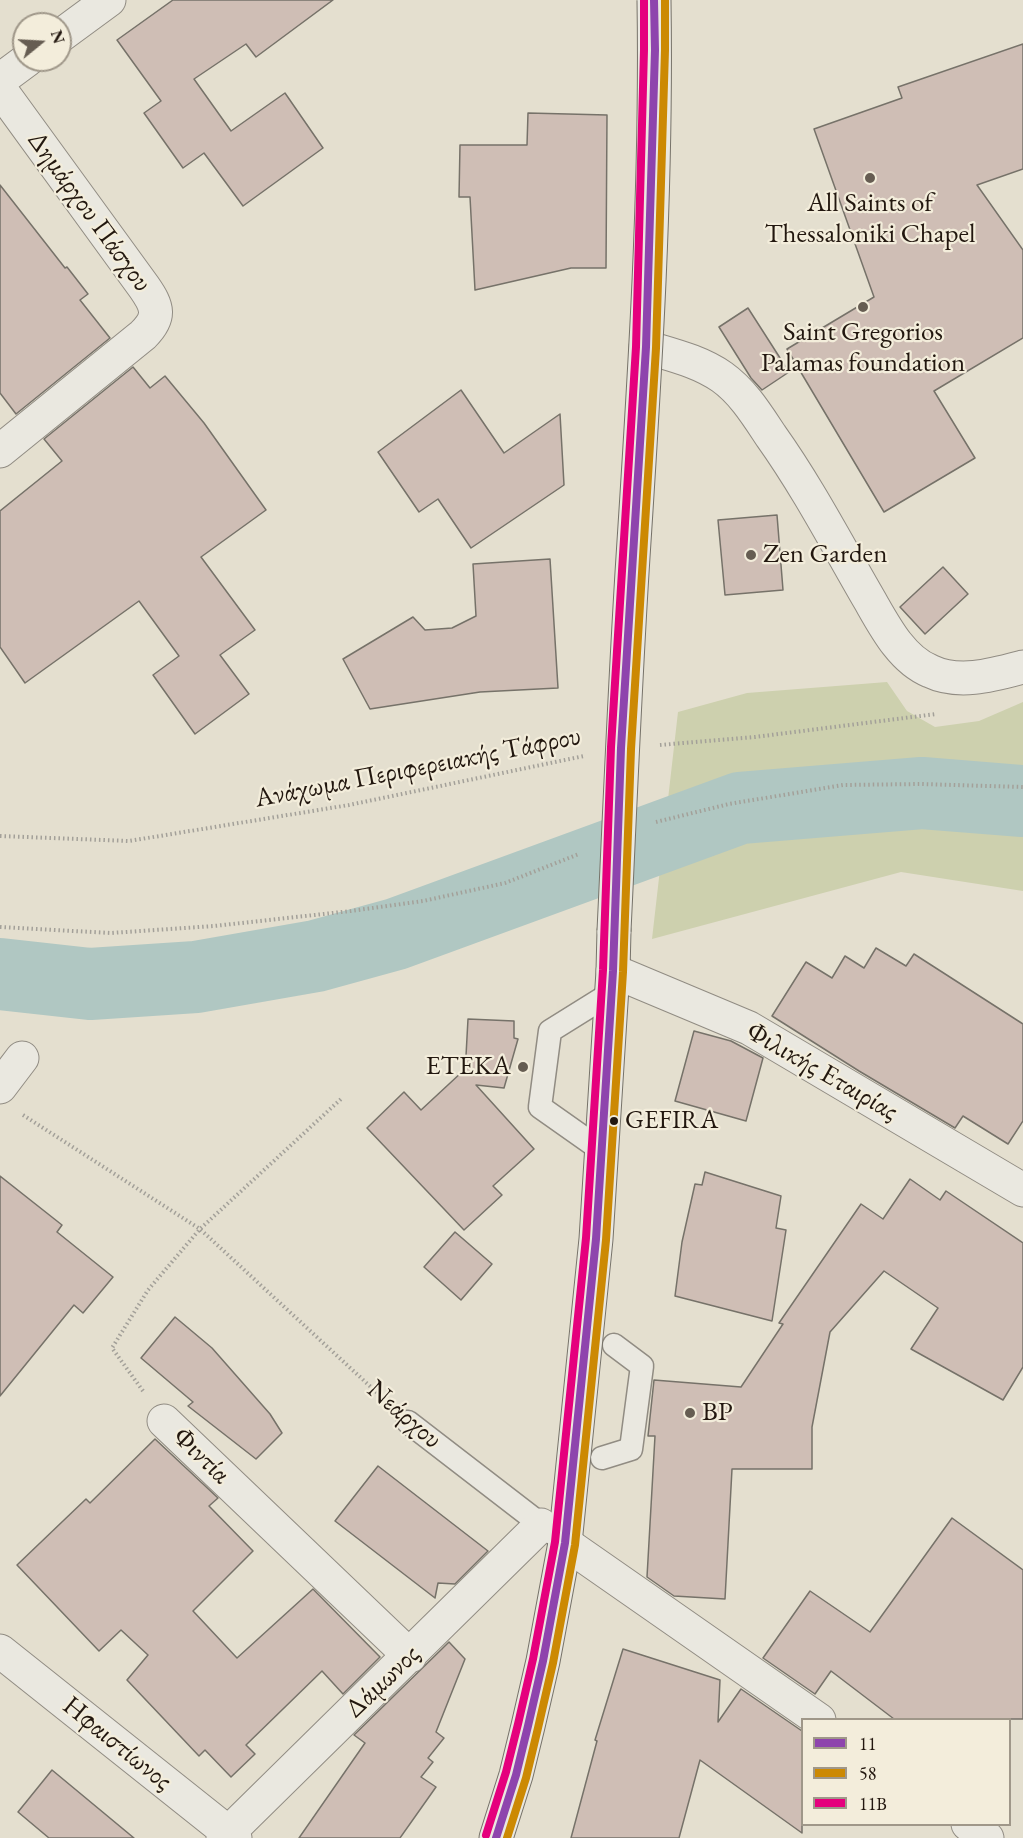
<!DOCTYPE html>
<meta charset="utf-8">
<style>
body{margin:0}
#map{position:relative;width:1023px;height:1838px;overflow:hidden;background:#e4dfcf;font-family:"EB Garamond",serif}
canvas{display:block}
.legend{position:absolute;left:801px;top:1718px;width:210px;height:108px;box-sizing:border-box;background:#f3eddb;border:2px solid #9f9789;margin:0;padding:8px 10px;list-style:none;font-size:18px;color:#22170f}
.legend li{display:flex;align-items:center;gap:12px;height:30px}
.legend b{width:30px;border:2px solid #9f9789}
.north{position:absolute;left:12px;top:12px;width:60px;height:60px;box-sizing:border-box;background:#f3eddb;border:2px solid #9f9789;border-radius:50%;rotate:72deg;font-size:16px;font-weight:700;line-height:24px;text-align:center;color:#22170f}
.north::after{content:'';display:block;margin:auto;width:21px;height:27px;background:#665d52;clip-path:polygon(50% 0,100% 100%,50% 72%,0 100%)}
</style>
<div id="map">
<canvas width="1023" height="1838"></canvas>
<ul class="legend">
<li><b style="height:8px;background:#8e44ad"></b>11</li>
<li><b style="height:8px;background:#cc8903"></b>58</li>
<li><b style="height:8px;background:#e5007d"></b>11Β</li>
</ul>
<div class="north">N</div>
</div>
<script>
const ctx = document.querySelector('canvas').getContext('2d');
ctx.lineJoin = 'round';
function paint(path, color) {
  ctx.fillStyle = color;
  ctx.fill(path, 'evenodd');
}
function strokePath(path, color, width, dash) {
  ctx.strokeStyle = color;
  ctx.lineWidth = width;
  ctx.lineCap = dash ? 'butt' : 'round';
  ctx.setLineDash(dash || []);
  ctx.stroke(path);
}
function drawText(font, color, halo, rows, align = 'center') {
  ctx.font = font + ' "EB Garamond",serif';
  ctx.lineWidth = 4.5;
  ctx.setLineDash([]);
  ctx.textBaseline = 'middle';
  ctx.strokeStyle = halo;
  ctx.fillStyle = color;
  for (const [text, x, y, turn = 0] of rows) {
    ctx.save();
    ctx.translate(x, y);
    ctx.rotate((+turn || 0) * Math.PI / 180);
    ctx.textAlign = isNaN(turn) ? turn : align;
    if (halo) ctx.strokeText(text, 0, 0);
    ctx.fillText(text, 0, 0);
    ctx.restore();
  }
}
paint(new Path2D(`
 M887 682 907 711 935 727 979 721 1023 702V891L901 872 652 939 678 712 747 693Z`), '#cdd0ae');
strokePath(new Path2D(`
 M0 974 90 984 196 977 316 956 396 934 740 808 922 793 1023 801`), '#b0c7c2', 72);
const building = new Path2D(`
 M173 0H333L256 57 246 44 194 79 231 131 285 93 323 148 243 206 204 153 183 168 144 113 161 101 117 40Z
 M1023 44V169L977 185 1023 250V338L934 391 975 458 884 512 787 349 874 297 814 129 902 98 898 87Z
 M528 113 607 115 606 268H571L475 290 470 197H459L460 145H527Z
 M0 185 65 268 67 267 88 294 80 300 110 338 16 414 0 393Z
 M748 308 789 372 762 390 751 378 719 327Z
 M133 367 150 388 165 376 204 423 266 510 201 557 255 630 220 655 249 694 195 734 153 675 179 656 139 601 25 683 0 647V511L62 461 44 439Z
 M461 390 504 453 560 414 564 485 471 548 438 499 419 512 378 452Z
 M777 515 783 590 725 595 718 520Z
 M550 559 558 688 480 692 370 709 343 659 413 617 425 630 452 628 476 616 473 564Z
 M943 567 968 594 925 634 900 607Z
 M876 948 906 966 914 954 1023 1024V1121L1008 1144 963 1116 955 1128 859 1071 772 1016 806 962 832 978 845 956 864 968Z
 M468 1019 514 1021V1038L518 1039 504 1088 476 1085 534 1149 493 1186 502 1195 464 1230 367 1128 404 1092 421 1110 463 1071 465 1074Z
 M694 1031 731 1041 763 1058 746 1121 675 1101Z
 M705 1172 781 1196 776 1228 786 1230 772 1321 675 1296 682 1242 695 1184 702 1185Z
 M0 1176 62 1225 57 1232 113 1277 83 1313 74 1305 0 1396Z
 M910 1179 940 1200 946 1191 1023 1243V1367L1003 1400 911 1349 938 1308 884 1271 830 1332 812 1427V1469H732L725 1599 674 1596 647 1577 655 1436H648L654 1380 741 1387 783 1324 779 1323 861 1204 883 1219Z
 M455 1232 492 1264 461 1300 424 1267Z
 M175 1317 212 1348 270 1414 282 1433 256 1459 188 1406 193 1402 141 1358Z
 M155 1439 218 1498 209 1506 253 1551 193 1611 237 1658 313 1589 380 1657 343 1694 322 1671 246 1745 255 1754 231 1777 205 1750 199 1756 127 1680 148 1655 121 1630 99 1651 17 1565 86 1499 90 1503Z
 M378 1466 488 1551 455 1584 438 1583 435 1598 335 1521Z
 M952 1518 1023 1570V1719H894L831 1671 815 1694 763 1658 810 1591 870 1632Z
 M449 1642 465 1659 436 1732 444 1738 428 1758 433 1762 421 1777 436 1787 400 1838H299L365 1743 354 1735Z
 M623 1649 720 1680 718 1722 741 1689 802 1731V1833L700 1760 679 1838H571L597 1741 595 1740Z
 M52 1770 134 1838H49L18 1812Z`);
paint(building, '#cfbeb5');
strokePath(building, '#767269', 1.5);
const lane = new Path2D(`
 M601 1150 540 1107 550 1031 611 993
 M408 1422 552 1533
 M602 1458 631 1449 642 1366 614 1345`);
const street = new Path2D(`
 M60 36 109 0
 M0 80 27 60
 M0 89 144 287C158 307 161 317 143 335L0 451
 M646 347C672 355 699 361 722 377 743 392 757 415 771 436 808 488 837 544 869 599 884 625 901 659 930 671 959 685 993 675 1023 667
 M613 971 749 1028 1023 1190
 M0 1087 22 1058
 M164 1421 410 1656
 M565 1543 819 1720
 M0 1651 235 1838
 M968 1824 987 1838
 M223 1838 541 1525`);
const secondary = new Path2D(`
 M496 1838 516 1775 528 1726 543 1661 565 1543 596 1239 613 971 614 931`);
strokePath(lane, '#918c83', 25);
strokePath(street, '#918c83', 35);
strokePath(secondary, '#767269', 35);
strokePath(new Path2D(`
 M660 745 755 737 936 714
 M656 822 729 804 843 785 920 784 1023 787
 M0 836 129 841 349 805 584 756
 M0 927 111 933 214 926 351 911 423 901 505 883 579 854
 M23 1115 200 1229 386 1401
 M143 1391 112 1348 148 1290 200 1229 341 1099`), '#a3a099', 4, [1.5, 3]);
strokePath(lane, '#eae8e0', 22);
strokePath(street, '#eae8e0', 33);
strokePath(secondary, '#eae8e0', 33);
const secondaryBridge = new Path2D(`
 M614 931C620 806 625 682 633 557 645 372 657 186 654 0`);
strokePath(secondaryBridge, '#767269', 35, []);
strokePath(secondaryBridge, '#eae8e0', 33);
strokePath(new Path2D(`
 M496 1838 516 1775 528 1726 543 1661 565 1543 596 1239 613 971 621 748 646 347 655 50 654 0`), '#8e44ad', 8);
strokePath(new Path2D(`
 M507 1838 526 1778 538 1728 553 1663 575 1545 606 1240 623 972 631 749 656 348 665 50V0`), '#cc8903', 8);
strokePath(new Path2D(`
 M486 1835 506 1772 518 1724 533 1659 555 1542 586 1238 603 970 611 747 636 347 644 50V0`), '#e5007d', 8);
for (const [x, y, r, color] of [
 [870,178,6,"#665d52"],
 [863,307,6,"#665d52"],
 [751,555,6,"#665d52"],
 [523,1067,6,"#665d52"],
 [614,1121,5,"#22170f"],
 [690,1413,6,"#665d52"]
]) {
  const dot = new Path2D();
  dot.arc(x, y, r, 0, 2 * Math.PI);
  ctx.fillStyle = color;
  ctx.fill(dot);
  strokePath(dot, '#f3eddb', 2);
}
drawText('26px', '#22170f', '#f3eddb', [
 ["GEFIRA",625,1121]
], 'left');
drawText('27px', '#22170f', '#f3eddb', [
 ["All Saints of",870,204],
 ["Thessaloniki Chapel",870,235],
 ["Saint Gregorios",863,333],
 ["Palamas foundation",863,364],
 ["Zen Garden",763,555,"left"],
 ["ΕΤΕΚΑ",511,1067,"right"],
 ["BP",702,1413,"left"]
]);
drawText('27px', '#22170f', '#f3eddb', [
 ["Δημάρχου Πάσχου",89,212,54],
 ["Ανάχωμα Περιφερειακής Τάφρου",418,768,-11],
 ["Φιλικής Εταιρίας",822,1072,30],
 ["Νεάρχου",404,1415,41],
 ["Φιντία",201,1456,44],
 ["Δάμωνος",383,1682,-44],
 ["Ηφαιστίωνος",117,1744,39]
]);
</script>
